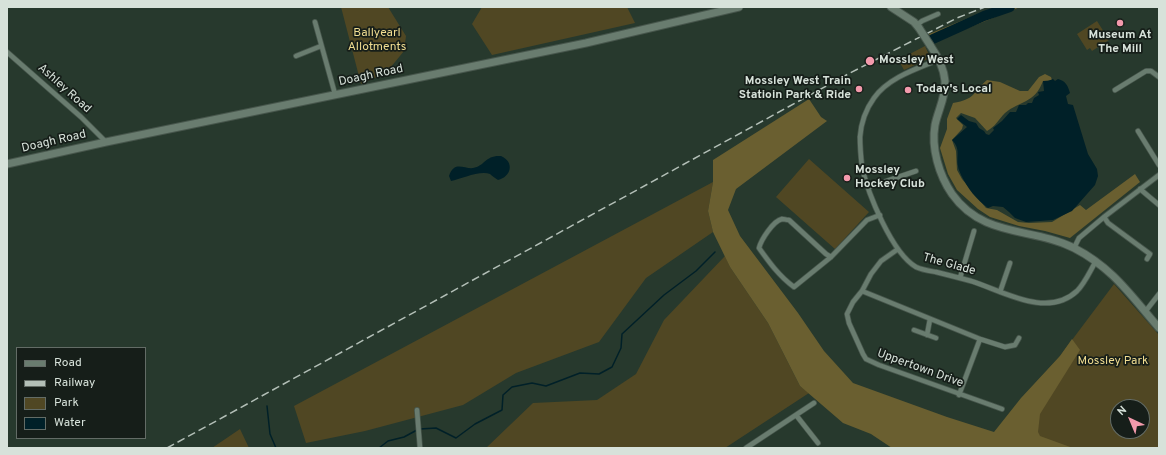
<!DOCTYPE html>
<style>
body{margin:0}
#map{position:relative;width:1166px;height:455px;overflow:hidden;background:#27392d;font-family:Overpass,sans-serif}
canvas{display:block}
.frame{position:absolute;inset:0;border:8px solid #d7e2da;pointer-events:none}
.legend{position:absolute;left:16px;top:347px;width:130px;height:92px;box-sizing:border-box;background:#161e19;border:1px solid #636c66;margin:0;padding:5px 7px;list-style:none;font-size:12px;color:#d7e2da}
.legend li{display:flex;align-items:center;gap:8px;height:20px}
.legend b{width:20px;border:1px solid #636c66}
.north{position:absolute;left:1110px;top:399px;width:40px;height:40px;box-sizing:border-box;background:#161e19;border:1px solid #636c66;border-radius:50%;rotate:316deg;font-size:11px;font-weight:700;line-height:16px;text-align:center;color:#d7e2da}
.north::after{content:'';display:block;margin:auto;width:14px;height:18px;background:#f39aac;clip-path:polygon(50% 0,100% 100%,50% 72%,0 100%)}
</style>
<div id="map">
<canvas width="1166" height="455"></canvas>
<div class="frame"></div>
<ul class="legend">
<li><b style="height:5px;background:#697c6f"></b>Road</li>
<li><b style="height:5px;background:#b3bfb7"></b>Railway</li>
<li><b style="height:11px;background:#504723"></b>Park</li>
<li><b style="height:11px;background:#002028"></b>Water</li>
</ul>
<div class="north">N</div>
</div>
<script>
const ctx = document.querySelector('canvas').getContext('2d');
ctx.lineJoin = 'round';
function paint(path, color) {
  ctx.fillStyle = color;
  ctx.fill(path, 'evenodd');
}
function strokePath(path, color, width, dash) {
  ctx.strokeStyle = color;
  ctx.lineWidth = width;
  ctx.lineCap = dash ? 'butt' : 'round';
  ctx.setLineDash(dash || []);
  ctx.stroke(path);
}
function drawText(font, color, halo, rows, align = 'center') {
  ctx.font = font + ' Overpass,sans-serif';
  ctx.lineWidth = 3.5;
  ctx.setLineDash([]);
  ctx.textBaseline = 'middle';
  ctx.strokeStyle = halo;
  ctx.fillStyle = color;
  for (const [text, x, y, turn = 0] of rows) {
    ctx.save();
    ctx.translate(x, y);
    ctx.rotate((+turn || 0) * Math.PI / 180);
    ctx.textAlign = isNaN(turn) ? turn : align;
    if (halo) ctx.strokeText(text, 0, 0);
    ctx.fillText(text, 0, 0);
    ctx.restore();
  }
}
paint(new Path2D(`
 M341 7H388L406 36 404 51 386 73 361 84Z
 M482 7H627L635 23 492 55 472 24Z
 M1097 21 1109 40 1092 51 1090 48 1087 50 1077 34Z
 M925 46 930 57 928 59 904 70 899 61 902 58Z
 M809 159 869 212 835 249 776 197Z
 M713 182 708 211 713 232 646 278 599 342 516 373 463 405 365 431 306 443 294 406Z
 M725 256 730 267 768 323 800 386 809 393 725 448H486L533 403 597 400 636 374 664 320Z
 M1114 284 1159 335V448H1038L1024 396 1060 356ZM1118 407H1142V431H1118Z
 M240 429 249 448H212Z`), '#504723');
paint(new Path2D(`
 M995 7H1020L934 42 929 34Z
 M1045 74 1051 77 1052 80 1043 81C1034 104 1021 100 1005 113 999 119 995 127 987 131L975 118 961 113 956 118 963 125 962 129 952 140 956 151 957 170 962 179 986 208 997 210 1018 222 1029 223 1052 222 1080 205 1086 210 1135 174 1140 182 1070 238 1045 231 1019 226 990 217 978 209 957 190 948 174 940 148 947 129V119L953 103C976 99 972 93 987 80L1000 82 1020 91H1028L1039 77Z
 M809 99 821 117 827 121 736 189 728 210 740 236 798 313 824 351 853 383 947 417 994 432 1021 398 1060 356 1072 339 1080 350 1040 414 1038 432 1040 436 1073 448H892L871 434 843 423 800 386 768 323 730 267 713 232 708 211 713 182V160Z`), '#6a5f30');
paint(new Path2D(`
 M1053 79 1055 81 1058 79C1066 81 1068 86 1070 93L1066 96 1068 104 1073 105 1088 154 1097 169 1098 176 1095 185 1072 211 1053 220 1026 222 1015 218 1009 212 1003 207 993 206 988 208C976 199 968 189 961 175 960 172 958 169 958 166 956 156 961 149 952 140L967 127 957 119 961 115 969 121 976 123 979 128 984 131 986 134 989 135 994 130 993 128 1002 121 1010 112H1016L1019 105H1026L1028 103H1032L1034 98 1039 95 1038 92 1044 91 1043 81H1048Z
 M501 156C515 162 511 177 498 180 495 178 492 176 490 174 480 170 461 179 451 181L449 176C450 173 451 170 454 168 459 164 467 169 473 168 485 166 485 155 501 156Z`), '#002028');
strokePath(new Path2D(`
 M267 406 270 434 276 448
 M420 429 436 428 456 438 475 424 502 410 503 395 512 387 532 383 546 386 580 373 599 374 612 367 621 348 622 334 664 295 696 271 715 252
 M379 448 388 441 404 437 417 430`), '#002028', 1.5);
strokePath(new Path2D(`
 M933 39 984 16 1010 7`), '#002028', 10);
const street = new Path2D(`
 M315 22 335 94
 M917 25 922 21 938 14
 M7 52 81 117 106 142
 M296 56 321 46
 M938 60C916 69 888 78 874 98 866 109 861 123 860 137 860 147 861 158 862 167 868 194 892 253 916 267 922 270 930 271 936 272 948 275 960 278 971 281 1003 291 1047 319 1077 291 1085 283 1090 271 1096 261
 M1115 90 1146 71H1151L1159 77
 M1138 131 1159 165
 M869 187 916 171
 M1140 189 1159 205
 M1104 217 1108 223 1150 254 1147 259
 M1074 248 1079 238 1104 217 1159 175
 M898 249 881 261 871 274 862 291 853 302 847 314 849 323 863 354 866 359 879 365 1002 409
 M831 257 826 254 789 220C786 220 784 219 782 219 773 221 761 240 759 248 769 262 779 276 794 287L831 257 867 220 880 215
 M960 278 974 231
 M862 291 980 339 1005 347 1015 345 1019 338
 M1000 292 1010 263
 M1145 312 1159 294
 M914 330 936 338
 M927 335 930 319
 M959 395 980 339
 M417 410 420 448
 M796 415 818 443
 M746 448 814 403`);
const secondary = new Path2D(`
 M891 7 914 22 919 28
 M930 45C937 55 944 69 945 81 946 97 938 110 935 125 931 148 939 175 952 194 983 238 1032 227 1074 248 1113 268 1131 296 1159 328
 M7 164 106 142 586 43 739 7`);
strokePath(street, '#47564c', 6);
strokePath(secondary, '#47564c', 9);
strokePath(street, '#697c6f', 4.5);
strokePath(secondary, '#697c6f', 7);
strokePath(new Path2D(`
 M167 448 850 73 957 18 985 7`), '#b3bfb7', 1.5, [8, 4]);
const secondaryBridge = new Path2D(`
 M919 28 930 45`);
strokePath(secondaryBridge, '#47564c', 9, []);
strokePath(secondaryBridge, '#697c6f', 7);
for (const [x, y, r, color] of [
 [1120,23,4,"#f39aac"],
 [870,61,5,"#f39aac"],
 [859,89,4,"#f39aac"],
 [908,90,4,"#f39aac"],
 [847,178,4,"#f39aac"]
]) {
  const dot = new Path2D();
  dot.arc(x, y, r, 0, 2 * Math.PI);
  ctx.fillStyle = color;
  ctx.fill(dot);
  strokePath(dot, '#161e19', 1.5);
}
drawText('12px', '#f0dd91', '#161e19', [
 ["Ballyearl",377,34],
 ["Allotments",377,48],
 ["Mossley Park",1113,362]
]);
drawText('bold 12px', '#d7e2da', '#161e19', [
 ["Museum At",1120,36,"center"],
 ["The Mill",1120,50,"center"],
 ["Mossley West",879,61],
 ["Mossley West Train",851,82,"right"],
 ["Statioin Park & Ride",851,96,"right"],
 ["Today's Local",916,90],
 ["Mossley",855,171],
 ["Hockey Club",855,185]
], 'left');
drawText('12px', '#d7e2da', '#161e19', [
 ["Doagh Road",371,76,-12],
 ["Ashley Road",64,89,42],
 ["Doagh Road",54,142,-13],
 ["The Glade",949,265,15],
 ["Uppertown Drive",920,369,20]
]);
</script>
